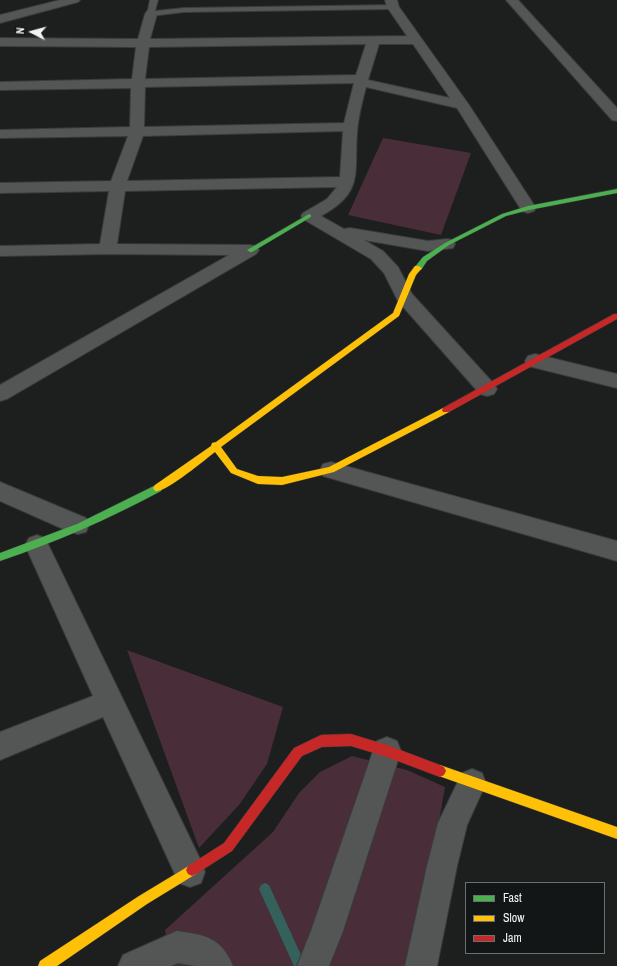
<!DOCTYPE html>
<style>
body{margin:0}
#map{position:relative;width:617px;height:966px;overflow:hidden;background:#1d1e1e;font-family:"Archivo Narrow",sans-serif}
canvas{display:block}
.legend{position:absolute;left:465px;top:882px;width:140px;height:72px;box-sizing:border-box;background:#131616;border:1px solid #6c6f6f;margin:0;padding:5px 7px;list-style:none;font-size:12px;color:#f2f4f4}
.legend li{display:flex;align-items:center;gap:8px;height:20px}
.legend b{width:20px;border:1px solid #6c6f6f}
.north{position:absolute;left:12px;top:12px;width:40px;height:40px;-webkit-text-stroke:3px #131616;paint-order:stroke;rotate:276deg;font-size:11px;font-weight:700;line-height:16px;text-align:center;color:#f2f4f4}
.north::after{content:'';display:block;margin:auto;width:14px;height:18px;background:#f2f4f4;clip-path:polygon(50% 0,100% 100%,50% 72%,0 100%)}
</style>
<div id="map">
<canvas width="617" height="966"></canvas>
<ul class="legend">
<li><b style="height:5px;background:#4caf50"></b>Fast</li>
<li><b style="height:5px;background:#ffc107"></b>Slow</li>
<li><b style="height:5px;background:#c62828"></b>Jam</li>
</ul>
<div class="north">N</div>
</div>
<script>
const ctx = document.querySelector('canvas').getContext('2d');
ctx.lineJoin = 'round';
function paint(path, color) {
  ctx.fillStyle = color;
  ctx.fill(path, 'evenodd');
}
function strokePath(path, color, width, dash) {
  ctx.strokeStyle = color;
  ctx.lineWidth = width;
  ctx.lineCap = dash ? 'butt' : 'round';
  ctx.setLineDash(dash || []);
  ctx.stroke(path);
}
paint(new Path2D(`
 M383 138 471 153 441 235 348 215Z
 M127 650 283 707 267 764 239 805 199 848Z
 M352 756 407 770 445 787 414 966H171L165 930 273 832 299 793 320 772Z`), '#492e39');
paint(new Path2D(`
 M265 883 269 885 306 966H294L259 889 261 885Z`), '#34615c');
const lane = new Path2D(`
 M150 0H158L155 11 184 8 393 5 397 7 393 9 184 12 151 16 147 14Z`);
const street = new Path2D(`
 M60 0H80L78 2 0 23V15Z
 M385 0H397L399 7 469 105 536 208 534 211 528 213 522 211 457 108 366 87C362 102 358 118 357 133 354 175 364 192 321 216L344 229 350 228 428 241 447 239 453 240 455 244 453 248 428 251 364 240 383 251 398 267 412 294 494 384 497 389 494 394 487 396 480 394 398 301 384 273 371 259 303 219 301 216 303 213 327 199 337 187 125 191 117 244 250 245 256 246 259 250 256 254 7 399 0 401V385L229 255 108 254 0 256V246L100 244 109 191 0 193V183L111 181 128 136 0 138V130L130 127 131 88 0 90V82L132 79 136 47 0 46V38L138 39 145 14 147 11H155L157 14 150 39 407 36 387 7ZM366 44 356 75 145 79 149 47ZM379 44H413L450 98 368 80ZM354 83 344 123 144 127 145 87ZM343 131 340 177 127 181 143 136Z
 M506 0H518L617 108V121L612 120Z
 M535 354 617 374V388L528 366 525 361 528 356Z
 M331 462 617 541V561L323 476 320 470 323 464Z
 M0 482 86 518 89 525 86 532 78 534 70 532 0 501Z
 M37 535 45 538 201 861 205 872 201 883 190 887 179 883 103 717 0 760V732L93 696 25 545 29 538Z
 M387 737 397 741 401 751 343 931 329 966H297L311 931 373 751 377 741Z
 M472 769 482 773 486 783 467 825 457 866 437 966H405L427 866 438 823 462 773Z
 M177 931C205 935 221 937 233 966H195L178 963 171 966H118L123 955Z`);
const fast = new Path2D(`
 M617 189V193L529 210 506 216 449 245 427 261 421 270H418L414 268 423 257 445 243 502 214 528 206Z
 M309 214 311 215V217L252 252H250L247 250Z
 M158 484 161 485 163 488 161 491C109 519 56 542 0 561V553L77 524Z`);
const slow = new Path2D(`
 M415 266H418L422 268 416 275 399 316 221 447 237 469 258 476 282 477 329 467 443 408H449L450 410 449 412 334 472 282 485 258 484 231 473 215 452C206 459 164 494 155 491L153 488 155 485 211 446 212 443 216 442 393 313 409 274Z
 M440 765 617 827V839L436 775 434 771 436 767Z
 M192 864 196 866 198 870 196 874 147 904 57 966H38L40 961 139 896Z`);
const jam = new Path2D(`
 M614 314H617V319L449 412H443L442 410 443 408Z
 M351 734 387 745 440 765 444 767 446 771 444 775 440 777 387 757 351 746 322 747 302 756 232 851 196 874 192 876 188 874 186 870 188 866 224 843 294 748 321 735Z`);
strokePath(lane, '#3a3b3b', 2);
strokePath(street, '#3a3b3b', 2);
strokePath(fast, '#3a3b3b', 1);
strokePath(slow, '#3a3b3b', 1);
strokePath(jam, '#3a3b3b', 1);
paint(lane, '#545555');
paint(street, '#545555');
paint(fast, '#4caf50');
paint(slow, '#ffc107');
paint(jam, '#c62828');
</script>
